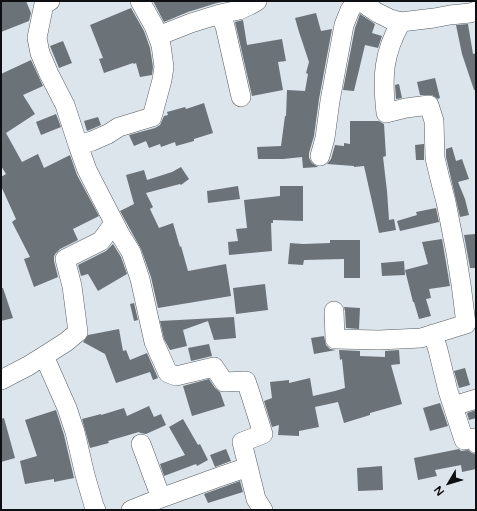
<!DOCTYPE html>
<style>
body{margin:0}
#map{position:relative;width:477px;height:511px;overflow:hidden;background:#dde5ec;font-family:"Varela Round",sans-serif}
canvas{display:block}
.frame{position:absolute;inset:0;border:2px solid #0d0f12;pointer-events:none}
.north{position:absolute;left:429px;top:463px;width:40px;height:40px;-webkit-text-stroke:3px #dde5ec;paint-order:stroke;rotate:232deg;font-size:11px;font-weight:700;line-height:16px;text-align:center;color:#0d0f12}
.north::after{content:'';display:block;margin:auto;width:14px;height:18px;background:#0d0f12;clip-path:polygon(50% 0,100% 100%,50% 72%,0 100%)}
</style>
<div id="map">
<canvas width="477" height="511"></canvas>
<div class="frame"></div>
<div class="north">N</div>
</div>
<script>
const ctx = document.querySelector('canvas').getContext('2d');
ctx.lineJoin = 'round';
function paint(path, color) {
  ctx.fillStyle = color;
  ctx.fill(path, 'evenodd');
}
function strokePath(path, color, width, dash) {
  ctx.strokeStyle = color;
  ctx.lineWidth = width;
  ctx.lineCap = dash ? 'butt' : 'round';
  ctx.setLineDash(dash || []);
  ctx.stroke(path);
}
paint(new Path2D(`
 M1 1H26L31 13 29 21 1 32Z
 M153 1H228L217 3 188 12 164 22Z
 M131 8 144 31 150 48 153 67 152 75 140 77 136 63 134 64 133 63 104 73 99 59 103 58 90 25Z
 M316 13 321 31 332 29 319 99 314 136 309 153V158L312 163 318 167 303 168 302 157 283 159H258L257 147 281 146 285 116H286L287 90 305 91 308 74 306 73 309 62 299 32 295 18Z
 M360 14 375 24 372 33 382 36 378 48 365 45 354 91 343 90 355 28Z
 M243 20 247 45 282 39 286 61 278 62 283 90 252 96 235 22Z
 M468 24 473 54 476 53V90H474L462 54 456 25Z
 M63 41 72 63 59 68 50 46Z
 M31 60 43 86 23 95 35 114 6 133 22 162 38 154 44 168 70 155 77 175 99 216 73 229 78 240 60 249 56 253 54 256V261L58 277 34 287 24 259 30 257 12 222 16 219 1 186V177L6 174 1 166V74Z
 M435 78 440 98 438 99 432 95H420L417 82Z
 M399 84 402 98 396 99 395 85Z
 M204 103 213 133 194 139V141L176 146 175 142 161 147 160 144 149 148 146 141 134 146 129 135 155 128 160 125 164 116 168 115 167 112 185 107 186 109Z
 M56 114 61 127 41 135 36 122Z
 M98 117 101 125 87 131 84 121Z
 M350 121H379L384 124 386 156 383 157 387 191 389 220 394 219 396 230 379 233 364 166 354 167V166L327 164 331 159 335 145 344 146V143L350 144Z
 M424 144V160H416L415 145Z
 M452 147 456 161 462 159 469 179 458 182 465 199 469 215 460 217 446 157V149Z
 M181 167 189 179 181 185 180 184 146 193 153 207 150 209 159 228 173 223 180 247 181 246 188 271 226 264 231 296 158 308 151 277 141 249 131 231 120 211 134 204 126 175 144 170 147 180 172 172Z
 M238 186 240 199 208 203 207 191Z
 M280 186H303V221L273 220V223H271L272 251 229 255 228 242 238 241 236 229 247 228 244 200 280 196Z
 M436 208 439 222 400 231 397 221 417 215 416 212Z
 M475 234 476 241V268H470L464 235Z
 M442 239 450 286 429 289 431 298 426 299 431 316 419 319 414 302H413L405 270 428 264 422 242Z
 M330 240H360V278H344V259L304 260 303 265 288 264 290 243 303 244 330 243Z
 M113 244 121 257 127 274 98 291 88 274 81 276 78 265 106 251Z
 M404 261 405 275 382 276 381 263Z
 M265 284 268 310 236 314 233 288Z
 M1 288H3L13 318 1 321Z
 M134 303 138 320 134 321 130 304Z
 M344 307 360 308 359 329 346 328 345 311Z
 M234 317 236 338 214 340 207 318 208 321 183 330 187 346 170 350 164 339 160 321Z
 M119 329 123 351 126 350 130 360 147 353 158 378 153 380 150 372 116 383 105 354 83 342 88 335Z
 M324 336 326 345 330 349 336 350 314 354 311 338Z
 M209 344 212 356 191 361 188 348Z
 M339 350 360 351V356L385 357V351L399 350 400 364 391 365 402 404 370 413V415L344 423 338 402 315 407 319 427 299 431V436L278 435 279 425 272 427 264 401 272 398 270 382 289 380V383L310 378 313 396 335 391 345 388 342 359 340 360Z
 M465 368 470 385 459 388 454 371Z
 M209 379 215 388 220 392 225 406 192 416 183 386Z
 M440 403 448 426 430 431 423 408Z
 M149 406 154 417 161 414 166 425 146 434 140 433 139 432 108 441 109 443 90 448 82 419 101 414V415L124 408 127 416Z
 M56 410 64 435 74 478 54 482V479L25 484 20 461 37 456 25 420Z
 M476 410V418L469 420 467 413Z
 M4 418 15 458 1 462V419Z
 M183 419 198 445 200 444 208 460 197 466 196 464 164 476 160 464 185 455 169 427Z
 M226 449 231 461 215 467 210 455Z
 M459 449 461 451 468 450 472 453 476 454V469L462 472 461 465 435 470 437 476 418 480 414 458Z
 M382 466 383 490 358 491 357 468Z
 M240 481 243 492 208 503 204 494Z`), '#6b7278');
const minor = new Path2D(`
 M50 1 44 4 37 38 40 53 49 74 65 105 78 145 92 141 108 134 119 127 152 117 162 80 164 67 161 45 154 26 140 1
 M360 1 376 12 390 19 401 22 434 18 450 15 470 13 476 11
 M220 14 225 26 241 97
 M158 36 191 23 220 14 239 10 250 5 257 1
 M78 145 87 170 121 236 131 252 140 279 154 342 168 373 176 376 214 367 224 382 246 381 252 399 263 434 242 442 256 499 263 510
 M320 156 325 138 330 101 344 25 350 10 356 1
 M334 311 335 339 379 340 421 338 466 324 461 284 456 253 446 202 440 179 435 158 434 121 429 105 406 108 386 113C382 77 383 54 401 22
 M433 334 438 350 448 391 464 440 475 438 476 443
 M1 380 28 366 44 356
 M453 406 476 399
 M141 444 161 498 216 478 248 467
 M96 510 94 506 85 475 75 432 67 408 44 356 66 342 78 332 72 286 65 259 101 241 114 223
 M131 510 161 498`);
strokePath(minor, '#565d63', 20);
strokePath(minor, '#fff', 19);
</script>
